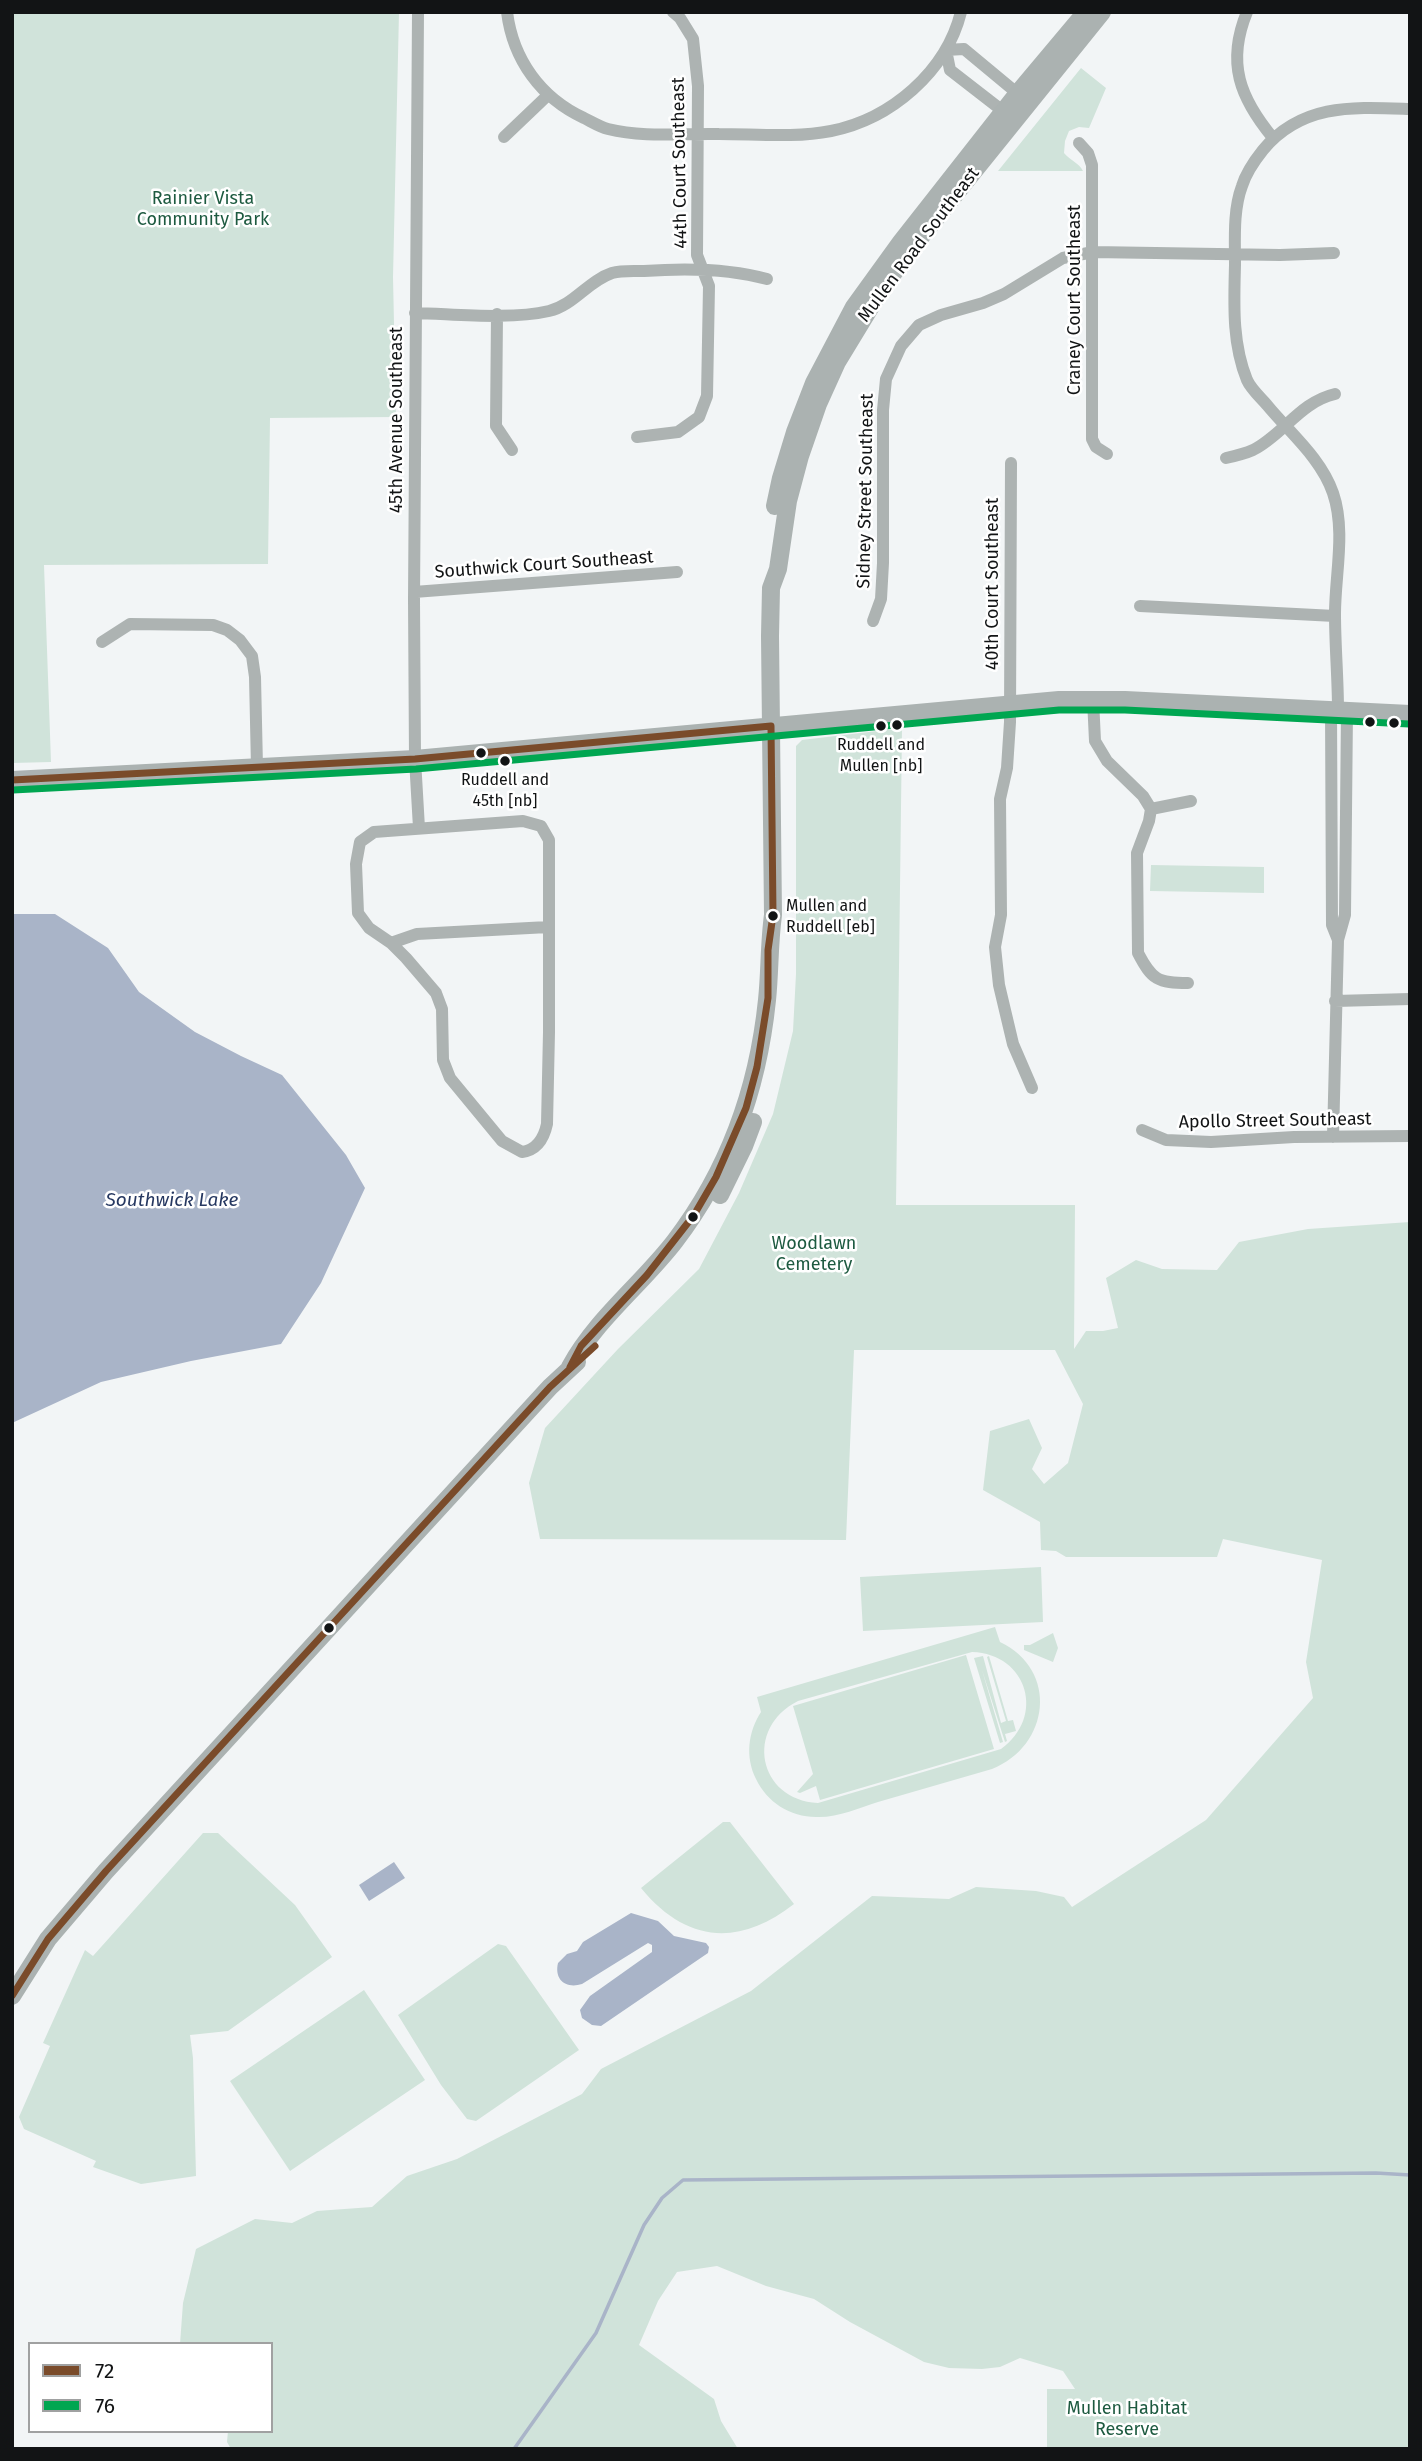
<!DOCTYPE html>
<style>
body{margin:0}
#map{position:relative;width:1422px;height:2461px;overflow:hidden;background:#f2f5f6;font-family:"Fira Sans",sans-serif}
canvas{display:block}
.frame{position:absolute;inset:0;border:14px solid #121415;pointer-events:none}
.legend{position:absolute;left:28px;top:2342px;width:245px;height:91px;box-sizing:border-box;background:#fff;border:2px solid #a0a1a1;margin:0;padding:9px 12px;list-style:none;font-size:21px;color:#121415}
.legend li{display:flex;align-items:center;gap:14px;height:35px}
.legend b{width:35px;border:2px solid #a0a1a1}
</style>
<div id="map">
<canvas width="1422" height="2461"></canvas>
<div class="frame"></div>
<ul class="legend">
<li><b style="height:9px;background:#7a4b2a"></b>72</li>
<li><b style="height:9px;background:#00a651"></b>76</li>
</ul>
</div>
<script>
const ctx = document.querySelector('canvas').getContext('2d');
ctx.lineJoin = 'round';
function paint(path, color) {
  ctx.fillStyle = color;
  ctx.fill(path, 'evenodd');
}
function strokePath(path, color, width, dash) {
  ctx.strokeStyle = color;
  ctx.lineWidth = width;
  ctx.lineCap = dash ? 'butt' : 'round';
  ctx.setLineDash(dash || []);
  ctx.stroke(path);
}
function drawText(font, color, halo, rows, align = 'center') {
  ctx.font = font + ' "Fira Sans",sans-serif';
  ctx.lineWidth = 5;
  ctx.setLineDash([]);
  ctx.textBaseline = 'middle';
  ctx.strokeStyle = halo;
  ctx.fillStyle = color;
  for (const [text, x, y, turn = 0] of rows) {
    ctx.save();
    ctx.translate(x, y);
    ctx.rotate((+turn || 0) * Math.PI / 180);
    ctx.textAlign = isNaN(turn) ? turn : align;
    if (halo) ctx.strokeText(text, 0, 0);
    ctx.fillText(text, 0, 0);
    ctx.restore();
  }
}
paint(new Path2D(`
 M12 12H399L393 277 396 417 270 418 268 564 44 565 51 762 12 763Z
 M1081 68 1106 88 1089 128 1079 127 1069 131 1065 141 1064 153C1070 160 1079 163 1083 171H998Z
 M902 728 896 1205H1075L1074 1349 1086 1331H1103L1118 1328 1106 1278 1136 1260 1162 1269 1217 1270 1239 1242 1308 1229 1410 1222V2449H1047V2389H1075L1063 2371 1020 2358 1000 2367 982 2369 949 2368 924 2362 850 2322 814 2299 766 2286 717 2266 677 2272 658 2301 639 2345 714 2399 721 2421 738 2449H231L227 2442 228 2431H271V2344H180L183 2303 196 2249 255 2219 292 2223 317 2211 372 2207 407 2176 457 2159 582 2094 601 2069 751 1991 872 1896 949 1899 976 1887 1036 1891 1064 1897 1072 1907 1206 1820 1313 1698 1306 1662 1322 1560 1223 1539 1217 1557H1066L1056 1551 1041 1550 1040 1522 983 1490 990 1431 1029 1419 1042 1448 1032 1469 1044 1484 1068 1463 1083 1404 1055 1350H854L846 1540 540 1539 529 1483 545 1428 618 1349 699 1269 739 1193 773 1114 793 1031 796 974V746L802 740Z
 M1151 865 1264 867V893L1150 891Z
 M1041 1567 1043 1622 863 1631 860 1577Z
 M995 1627 1000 1642C1059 1670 1050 1746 992 1769 954 1780 916 1791 878 1802 859 1808 837 1818 816 1817 790 1817 767 1802 756 1779 745 1757 748 1732 761 1712L757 1697ZM972 1652C1028 1654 1046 1717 1001 1749L818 1803C758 1800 744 1728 798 1701Z
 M1053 1633 1058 1648 1053 1662 1024 1650V1645H1030Z
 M966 1655 994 1749 820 1800 816 1786 800 1793 797 1792 813 1774 793 1706Z
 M983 1656 1001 1723 1006 1721 987 1657 989 1656 1008 1721 1013 1720 1016 1731 1005 1734 1007 1741 1005 1742 982 1670 1003 1742 1000 1743 974 1658Z
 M723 1822H730L794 1904C739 1947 686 1943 641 1888Z
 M203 1833H218L295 1905 332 1957 228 2031 190 2035 193 2058 196 2176 141 2184 93 2167 96 2161 24 2129 19 2117 50 2046 43 2043 85 1950 93 1956Z
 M498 1944 506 1946 579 2050 476 2121 467 2119 441 2085 398 2015Z
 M364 1990 425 2080 290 2171 230 2081Z`), '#d0e3da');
paint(new Path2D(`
 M12 914H55L108 948 139 992 195 1032 241 1056 282 1075 346 1155 365 1188 321 1283 281 1344 191 1361 101 1382 12 1423Z
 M394 1862 405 1878 369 1901 359 1885Z
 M631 1913 658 1921 674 1936 706 1943 709 1947 708 1953 601 2026 592 2025 582 2018 580 2010 590 1996 652 1952V1945L648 1943 582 1984C566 1989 554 1980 558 1963L567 1954 577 1951 583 1942Z`), '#a9b4c8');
strokePath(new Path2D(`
 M514 2449 596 2333 644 2225 662 2198 683 2180 1376 2173 1410 2175`), '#a9b4c8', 3.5);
strokePath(new Path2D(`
 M418 12 414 600 415 759 419 828
 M507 12C513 60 541 98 584 118 592 122 600 127 608 129 644 138 683 133 719 134 756 134 795 138 831 131 891 119 946 72 961 12
 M1247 12C1226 63 1240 98 1273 138
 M1008 115 950 70 946 50 964 49 1023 98
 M504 137 547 96
 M1079 143 1088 153 1092 165V439L1096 447 1107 454
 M415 313C456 314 510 320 549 311 574 305 588 281 612 273 622 270 634 271 644 271 685 268 727 268 767 279
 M497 314 496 426 512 450
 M637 437 678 432 699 417 707 396 709 286 697 255 698 86 693 39 680 18 673 12
 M1226 458C1235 456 1244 454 1253 450 1283 435 1300 402 1335 394
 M1011 463 1010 722 1007 768 1000 799 1001 915 995 947 999 985 1013 1044 1032 1088
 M414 592 677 572
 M1140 606 1335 616
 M873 621 881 599 883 563V410L886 379 901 346 919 325 941 315 983 303 1004 294 1063 258 1093 252 1280 255 1334 253
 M102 642 130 624 213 625 227 630 240 640 252 656 255 677 257 767
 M1093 699 1095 741 1107 761 1143 796 1151 809 1149 821 1137 853 1138 953C1152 980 1158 983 1188 983
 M1331 709 1332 925 1338 940 1345 915 1347 710
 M1338 710C1338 678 1335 646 1335 614 1335 575 1346 531 1333 493 1321 458 1290 433 1267 405 1260 397 1251 389 1247 380 1232 343 1234 304 1235 265 1235 239 1233 210 1242 186 1246 173 1255 160 1263 150 1302 103 1354 107 1410 109
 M1151 809 1191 801
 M523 821 541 826 549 840V1032L547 1124C544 1138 537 1150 522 1152L502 1141 450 1078 443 1060 442 1009 436 993 406 958 391 943 369 928 358 913 356 864 360 842 374 832Z
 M391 943 417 934 548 927
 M1335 1001 1410 999
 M1142 1130 1166 1140 1211 1142 1294 1137 1410 1136
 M1333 1137 1338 940`), '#adb3b2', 12);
strokePath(new Path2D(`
 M775 506 781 478 795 432 814 383 854 307 901 242 1018 93 1086 12
 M12 780 415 759 1059 700H1125L1410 714
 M720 1195 744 1146 753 1122
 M570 1367C596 1319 642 1284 675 1241 729 1170 758 1088 767 1000 770 972 769 944 773 915L770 636 771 588 778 569 788 501 800 456 818 404 837 362 882 288 923 234 1102 12
 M12 1996 48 1939 106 1871 550 1387 577 1362`), '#abb2b1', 18);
strokePath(new Path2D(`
 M12 780 415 759 771 726 773 915 768 950V998L757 1067 746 1108 716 1177 694 1215 647 1275 581 1346 570 1367
 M12 1996 48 1939 106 1871 550 1387 595 1346`), '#7a4b2a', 7);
strokePath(new Path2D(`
 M13 790 416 769 1059 710H1125L1409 724`), '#00a651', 7);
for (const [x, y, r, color] of [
 [1370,722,6,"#121415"],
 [1394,723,6,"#121415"],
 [897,725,6,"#121415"],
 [881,726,6,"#121415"],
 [481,753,6,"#121415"],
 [505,761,6,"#121415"],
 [773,916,6,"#121415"],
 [693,1217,6,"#121415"],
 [329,1628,6,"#121415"]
]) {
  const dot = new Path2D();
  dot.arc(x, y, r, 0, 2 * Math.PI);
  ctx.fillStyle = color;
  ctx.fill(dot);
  strokePath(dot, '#fff', 2.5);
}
drawText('16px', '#121415', '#fff', [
 ["Ruddell and",881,746],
 ["Mullen [nb]",881,767],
 ["Ruddell and",505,781],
 ["45th [nb]",505,802],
 ["Mullen and",786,907,"left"],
 ["Ruddell [eb]",786,928,"left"]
]);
drawText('18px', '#121415', '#fff', [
 ["44th Court Southeast",680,163,-91],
 ["Mullen Road Southeast",919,245,-53],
 ["Craney Court Southeast",1075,300,-90],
 ["45th Avenue Southeast",397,420,-90],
 ["Sidney Street Southeast",866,491,-89],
 ["Southwick Court Southeast",544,565,-4],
 ["40th Court Southeast",993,584,-90],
 ["Apollo Street Southeast",1275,1121,-1]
]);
drawText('18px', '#1d5a40', '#fff', [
 ["Rainier Vista",203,199],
 ["Community Park",203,220],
 ["Woodlawn",814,1244],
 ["Cemetery",814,1265],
 ["Mullen Habitat",1127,2409],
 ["Reserve",1127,2430]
]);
drawText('italic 19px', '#263861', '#fff', [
 ["Southwick Lake",172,1201]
]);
</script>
